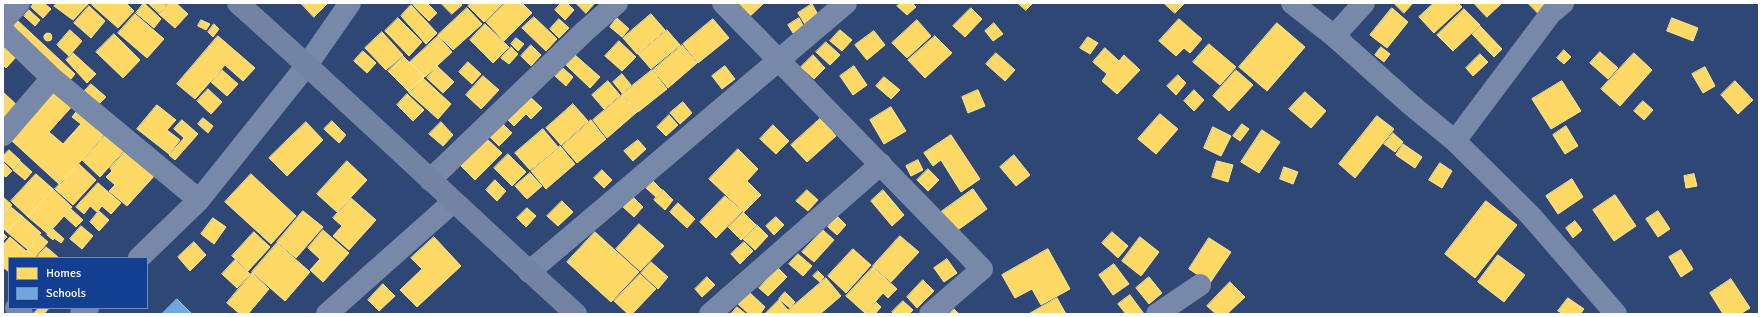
<!DOCTYPE html>
<style>
body{margin:0}
#map{position:relative;width:1762px;height:317px;overflow:hidden;background:#2f4775;font-family:Signika,sans-serif}
canvas{display:block}
.frame{position:absolute;inset:0;border:4px solid #fff;pointer-events:none}
.legend{position:absolute;left:8px;top:257px;width:140px;height:52px;box-sizing:border-box;background:#123f92;border:1px solid #718cbe;margin:0;padding:5px 7px;list-style:none;font-size:12px;color:#fff}
.legend li{display:flex;align-items:center;gap:8px;height:20px}
.legend b{width:20px;border:1px solid #718cbe}
</style>
<div id="map">
<canvas width="1762" height="317"></canvas>
<div class="frame"></div>
<ul class="legend">
<li><b style="height:11px;background:#ffd966"></b>Homes</li>
<li><b style="height:11px;background:#6fa8dc"></b>Schools</li>
</ul>
</div>
<script>
const ctx = document.querySelector('canvas').getContext('2d');
ctx.lineJoin = 'round';
function paint(path, color) {
  ctx.fillStyle = color;
  ctx.fill(path, 'evenodd');
}
function strokePath(path, color, width, dash) {
  ctx.strokeStyle = color;
  ctx.lineWidth = width;
  ctx.lineCap = dash ? 'butt' : 'round';
  ctx.setLineDash(dash || []);
  ctx.stroke(path);
}
const homes = new Path2D(`
 M34 3H44L51 9 43 18 31 7Z
 M57 3H89L73 20 54 6Z
 M94 3H126L134 11 118 28 92 5Z
 M144 3 161 19 154 28 136 13Z
 M148 3H167L159 13Z
 M169 3H176L188 14 175 28 159 14Z
 M301 3H328L314 17Z
 M415 3H427L437 13 429 21 413 5Z
 M441 3H460L462 5 452 14Z
 M471 3H503L484 22 468 6Z
 M505 3H522L532 13 504 41 486 22Z
 M561 3H567L574 10 565 20 555 10Z
 M576 3H593L594 4 586 13Z
 M732 3H764L747 19Z
 M900 3H912L916 7 907 15 897 6Z
 M1018 3H1033L1026 10Z
 M1164 3H1185L1175 13Z
 M1394 3H1413L1404 13Z
 M1434 3H1458L1462 7 1434 33 1419 17Z
 M1474 3H1502L1487 17Z
 M1528 3H1553L1540 15Z
 M812 4 820 18 806 26 798 13Z
 M411 5 437 33 426 44 401 16Z
 M89 6 105 21 91 38 74 23Z
 M467 8 482 24 453 50 438 35Z
 M971 8 982 19 965 37 953 26Z
 M1392 8 1408 22 1387 48 1370 35Z
 M1464 9 1480 25 1453 51 1437 35Z
 M29 10 40 20 35 26 24 16Z
 M135 14 164 39 147 58 118 33Z
 M651 14 665 30 637 54 623 38Z
 M534 17 557 39 546 51 522 28Z
 M398 18 422 42 409 56 385 31Z
 M617 18 629 29 622 37 610 27Z
 M799 18 804 27 793 33 788 25Z
 M1672 18 1698 28 1693 41 1667 31Z
 M559 19 569 28 559 38 550 29Z
 M713 19 729 38 698 63 683 44Z
 M1179 19 1202 39 1190 53 1184 48 1176 56 1159 41Z
 M17 20 75 74 66 85 7 31Z
 M201 20 210 24 206 30 198 26Z
 M917 20 931 36 907 58 892 43Z
 M994 23 1003 34 993 41 985 31Z
 M1277 23 1305 47 1267 91 1239 67Z
 M214 24 219 29 213 37 208 32Z
 M485 24 509 47 493 63 470 40Z
 M1480 26 1502 49 1494 57 1472 34Z
 M70 30 82 41 69 56 57 45Z
 M667 30 680 45 651 69 638 54Z
 M840 30 852 40 842 51 830 41Z
 M874 31 885 45 867 60 855 45Z
 M382 32 403 55 386 70 365 48Z
 M44 37a4 4 0 1 1 8 0a4 4 0 1 1-8 0Z
 M114 34 140 60 123 78 96 52Z
 M218 36 255 68 243 81 225 65 195 99 177 84Z
 M438 36 452 52 425 77 410 62Z
 M935 36 952 53 925 78 908 60Z
 M1088 37 1098 43 1090 54 1080 48Z
 M516 38 524 44 518 51 511 44Z
 M3 41 19 54 6 68 3 65Z
 M619 41 636 57 622 71 605 56Z
 M826 42 840 55 830 65 816 52Z
 M1209 44 1236 67 1220 85 1193 62Z
 M531 45 541 55 531 66 521 56Z
 M682 45 697 63 668 88 653 70Z
 M511 47 518 54 509 64 501 58Z
 M1381 47 1390 54 1384 62 1375 55Z
 M1105 48 1119 61 1124 55 1140 70 1117 94 1102 81 1107 74 1093 62Z
 M1564 50 1571 57 1564 64 1557 58Z
 M363 51 376 63 367 73 354 61Z
 M1600 52 1618 68 1608 79 1590 63Z
 M73 53 96 74 87 83 66 60Z
 M996 53 1015 70 1005 81 986 64Z
 M1634 53 1652 70 1620 106 1601 89Z
 M1480 54 1488 62 1473 76 1466 68Z
 M575 55 600 77 590 88 566 65Z
 M813 55 825 68 814 79 801 67Z
 M403 56 424 77 409 92 388 71Z
 M468 62 481 74 472 84 459 72Z
 M437 66 454 82 443 93 427 78Z
 M725 66 735 79 722 89 712 76Z
 M854 66 867 85 853 95 840 76Z
 M1705 67 1715 86 1703 93 1692 74Z
 M563 68 573 77 566 86 555 76Z
 M222 70 238 84 227 96 211 82Z
 M652 70 667 89 638 112 622 94Z
 M1236 70 1253 85 1229 111 1213 96Z
 M622 74 631 85 622 93 613 82Z
 M1178 75 1186 83 1176 95 1167 86Z
 M483 76 499 90 481 109 466 95Z
 M884 77 900 90 891 99 876 86Z
 M423 78 451 104 438 119 409 93Z
 M608 81 620 95 604 109 592 95Z
 M1562 81 1581 111 1551 129 1532 99Z
 M1735 81 1753 100 1738 114 1721 95Z
 M91 84 106 97 96 107 82 94Z
 M58 88 75 103 49 132 63 144 81 124 72 117 79 108 106 132 60 185 11 140Z
 M208 89 222 102 211 114 197 101Z
 M978 90 985 106 968 113 962 97Z
 M1194 90 1204 100 1194 111 1184 101Z
 M3 92 19 107 7 119 3 115Z
 M1305 92 1326 111 1311 128 1289 109Z
 M407 94 424 110 413 121 397 105Z
 M622 95 637 112 607 138 593 120Z
 M529 96 542 108 531 119 526 114 514 126 507 119Z
 M1643 101 1653 110 1644 120 1634 111Z
 M683 102 692 113 680 124 670 113Z
 M573 104 588 121 561 145 546 128Z
 M157 105 176 120 167 130 180 140 169 154 137 129Z
 M891 107 906 131 884 144 870 120Z
 M1160 114 1178 129 1156 154 1138 139Z
 M669 115 678 125 666 136 657 127Z
 M1377 116 1394 129 1355 178 1339 164Z
 M203 118 213 126 208 133 198 124Z
 M821 118 836 136 807 162 791 145Z
 M182 120 198 134 175 160 169 155 184 138 174 129Z
 M591 120 606 139 577 163 562 146Z
 M332 121 346 135 339 143 324 129Z
 M306 122 323 140 287 176 269 158Z
 M441 122 453 135 443 146 429 134Z
 M502 123 512 133 499 146 489 136Z
 M1242 124 1249 129 1240 141 1233 136Z
 M773 125 789 141 776 154 760 139Z
 M1566 126 1578 146 1565 154 1553 135Z
 M1213 127 1231 136 1221 156 1204 148Z
 M543 129 558 147 530 170 515 153Z
 M1262 130 1280 142 1259 173 1241 162Z
 M108 132 126 148 100 177 82 160Z
 M1393 133 1403 142 1395 152 1384 144Z
 M951 135 980 179 961 192 941 160 933 166 924 153Z
 M486 138 502 153 475 180 459 164Z
 M638 140 646 149 633 161 624 151Z
 M1403 144 1422 157 1415 168 1396 155Z
 M560 146 575 164 546 189 531 171Z
 M128 148 156 174 127 206 109 191 115 185 106 177 112 171 110 168Z
 M738 149 758 169 747 181 761 195 744 212 709 179Z
 M9 150 20 160 13 169 3 160V156Z
 M508 154 526 172 512 186 494 168Z
 M1014 155 1030 175 1016 186 1000 167Z
 M918 160 923 170 911 176 906 166Z
 M20 161 32 172 25 180 13 170Z
 M347 161 367 180 337 212 317 194Z
 M1217 161 1233 165 1228 182 1212 177Z
 M3 162 12 171 6 177 3 175Z
 M1440 163 1452 171 1442 188 1429 180Z
 M79 164 96 180 73 205 55 189Z
 M1284 167 1298 172 1293 184 1280 179Z
 M928 169 939 180 928 191 917 180Z
 M602 170 612 180 604 188 594 178Z
 M530 173 542 186 527 199 515 186Z
 M36 174 53 189 28 217 11 201Z
 M251 174 296 216 271 244 225 202Z
 M1694 174 1697 186 1686 188 1684 176Z
 M1572 179 1583 197 1558 214 1546 196Z
 M495 180 506 191 497 201 486 190Z
 M653 181 662 190 656 197 646 188Z
 M98 183 121 203 111 214 102 206 97 212 90 206 84 214 76 207Z
 M53 189 72 207 48 234 28 217Z
 M973 189 987 209 955 232 941 212Z
 M663 190 673 200 665 210 654 200Z
 M807 190 818 200 808 211 796 201Z
 M883 190 904 215 892 226 871 201Z
 M1615 195 1636 226 1614 241 1593 210Z
 M725 196 742 211 716 238 700 222Z
 M3 197 12 205 3 215Z
 M633 197 643 207 634 217 623 207Z
 M351 198 376 220 349 250 333 236 342 226 333 218Z
 M562 201 573 212 558 226 547 216Z
 M1486 201 1517 225 1475 278 1445 254Z
 M678 203 695 219 687 228 670 212Z
 M11 207 22 216 7 232 3 228V216Z
 M527 208 536 216 526 227 517 218Z
 M71 209 83 220 76 227 64 216Z
 M99 211 109 220 99 231 90 222Z
 M303 211 323 227 296 258 277 242Z
 M1658 211 1670 229 1658 237 1646 219Z
 M743 212 756 225 741 240 728 227Z
 M22 216 41 233 27 249 7 232Z
 M837 216 846 225 837 235 828 227Z
 M776 217 784 225 774 235 766 226Z
 M213 218 226 227 214 244 201 234Z
 M1575 221 1582 230 1573 238 1566 228Z
 M639 224 664 246 640 271 616 249Z
 M757 225 768 236 755 250 743 239Z
 M81 226 93 236 82 249 70 239Z
 M53 229 64 239 61 243 54 238 53 240 47 235Z
 M323 230 349 253 323 282 310 270 320 259 308 248Z
 M823 230 834 240 814 262 802 252Z
 M254 232 270 247 248 271 232 256Z
 M595 232 639 272 611 302 567 262Z
 M1112 232 1128 246 1118 258 1102 243Z
 M3 233 7 237 3 241Z
 M40 235 48 242 34 258H9V272L3 267V245L10 237 26 251Z
 M900 236 919 252 891 282 873 266Z
 M434 237 461 266 417 307 400 290 422 269 411 258Z
 M1140 237 1159 252 1141 276 1122 261Z
 M1209 238 1231 252 1210 283 1189 269Z
 M194 242 206 255 190 271 178 257Z
 M744 242 753 251 740 264 731 254Z
 M277 243 310 272 285 301 252 272Z
 M46 247 51 251 59 258H36Z
 M853 249 871 265 846 293 828 276Z
 M1048 249 1070 289 1041 305 1032 289 1015 298 1002 275Z
 M1681 250 1693 269 1681 277 1669 257Z
 M798 254 812 266 803 276 789 264Z
 M1498 255 1525 275 1504 302 1478 282Z
 M947 259 957 273 944 282 934 268Z
 M235 260 250 274 237 288 222 274Z
 M651 262 668 277 658 289 641 273Z
 M1114 264 1129 284 1113 295 1099 275Z
 M873 267 897 289 888 298 883 293 865 313 846 296Z
 M778 268 787 277 768 296 759 288Z
 M818 271 824 277 820 282 813 276Z
 M252 273 269 289 248 314H240L227 303Z
 M640 274 656 289 632 314H628L614 301Z
 M707 277 715 285 702 297 695 289Z
 M1149 277 1162 293 1149 304 1136 288Z
 M826 278 841 296 820 314H784Z
 M1731 279 1750 308 1740 314H1723L1710 293Z
 M923 280 934 291 917 308 907 297Z
 M1230 282 1245 297 1227 314H1216L1207 306Z
 M383 284 395 296 379 311 368 300Z
 M749 292 765 307 760 314H749L738 304Z
 M785 292 795 302 790 308 779 299Z
 M1130 295 1144 314H1126L1118 304Z
 M1057 298 1066 314H1029Z
 M1568 298 1584 309 1580 314H1563L1558 311Z
 M779 300 788 310 783 314H765Z
 M903 301 913 310 909 314H894L892 312Z
 M876 302 881 307 875 314H865Z
 M737 307 746 314H731Z
 M39 308H49L44 314H35L34 313Z
 M954 309 959 314H949Z`);
paint(homes, '#ffd966');
strokePath(homes, '#ffe494', 1);
const schools = new Path2D(`
 M177 299 192 314H162Z`);
paint(schools, '#6fa8dc');
strokePath(schools, '#9ac2e6', 1);
strokePath(new Path2D(`
 M723 3 982 269 930 314
 M1292 3 1334 36 1410 104 1455 141 1530 215 1616 314
 M3 21 19 3
 M3 31 52 78 199 200
 M1334 36 1364 3
 M3 135 52 78
 M1455 141 1551 13 1563 3
 M430 180 585 31 617 3
 M139 258 199 200 307 65 350 3
 M529 272 846 3
 M16 308 22 314
 M81 314 88 308
 M327 314 453 202
 M710 314 881 164
 M1157 314 1200 285`), '#7788a8', 22);
strokePath(new Path2D(`
 M238 3C352 105 463 211 576 314`), '#7383a4', 22);
</script>
